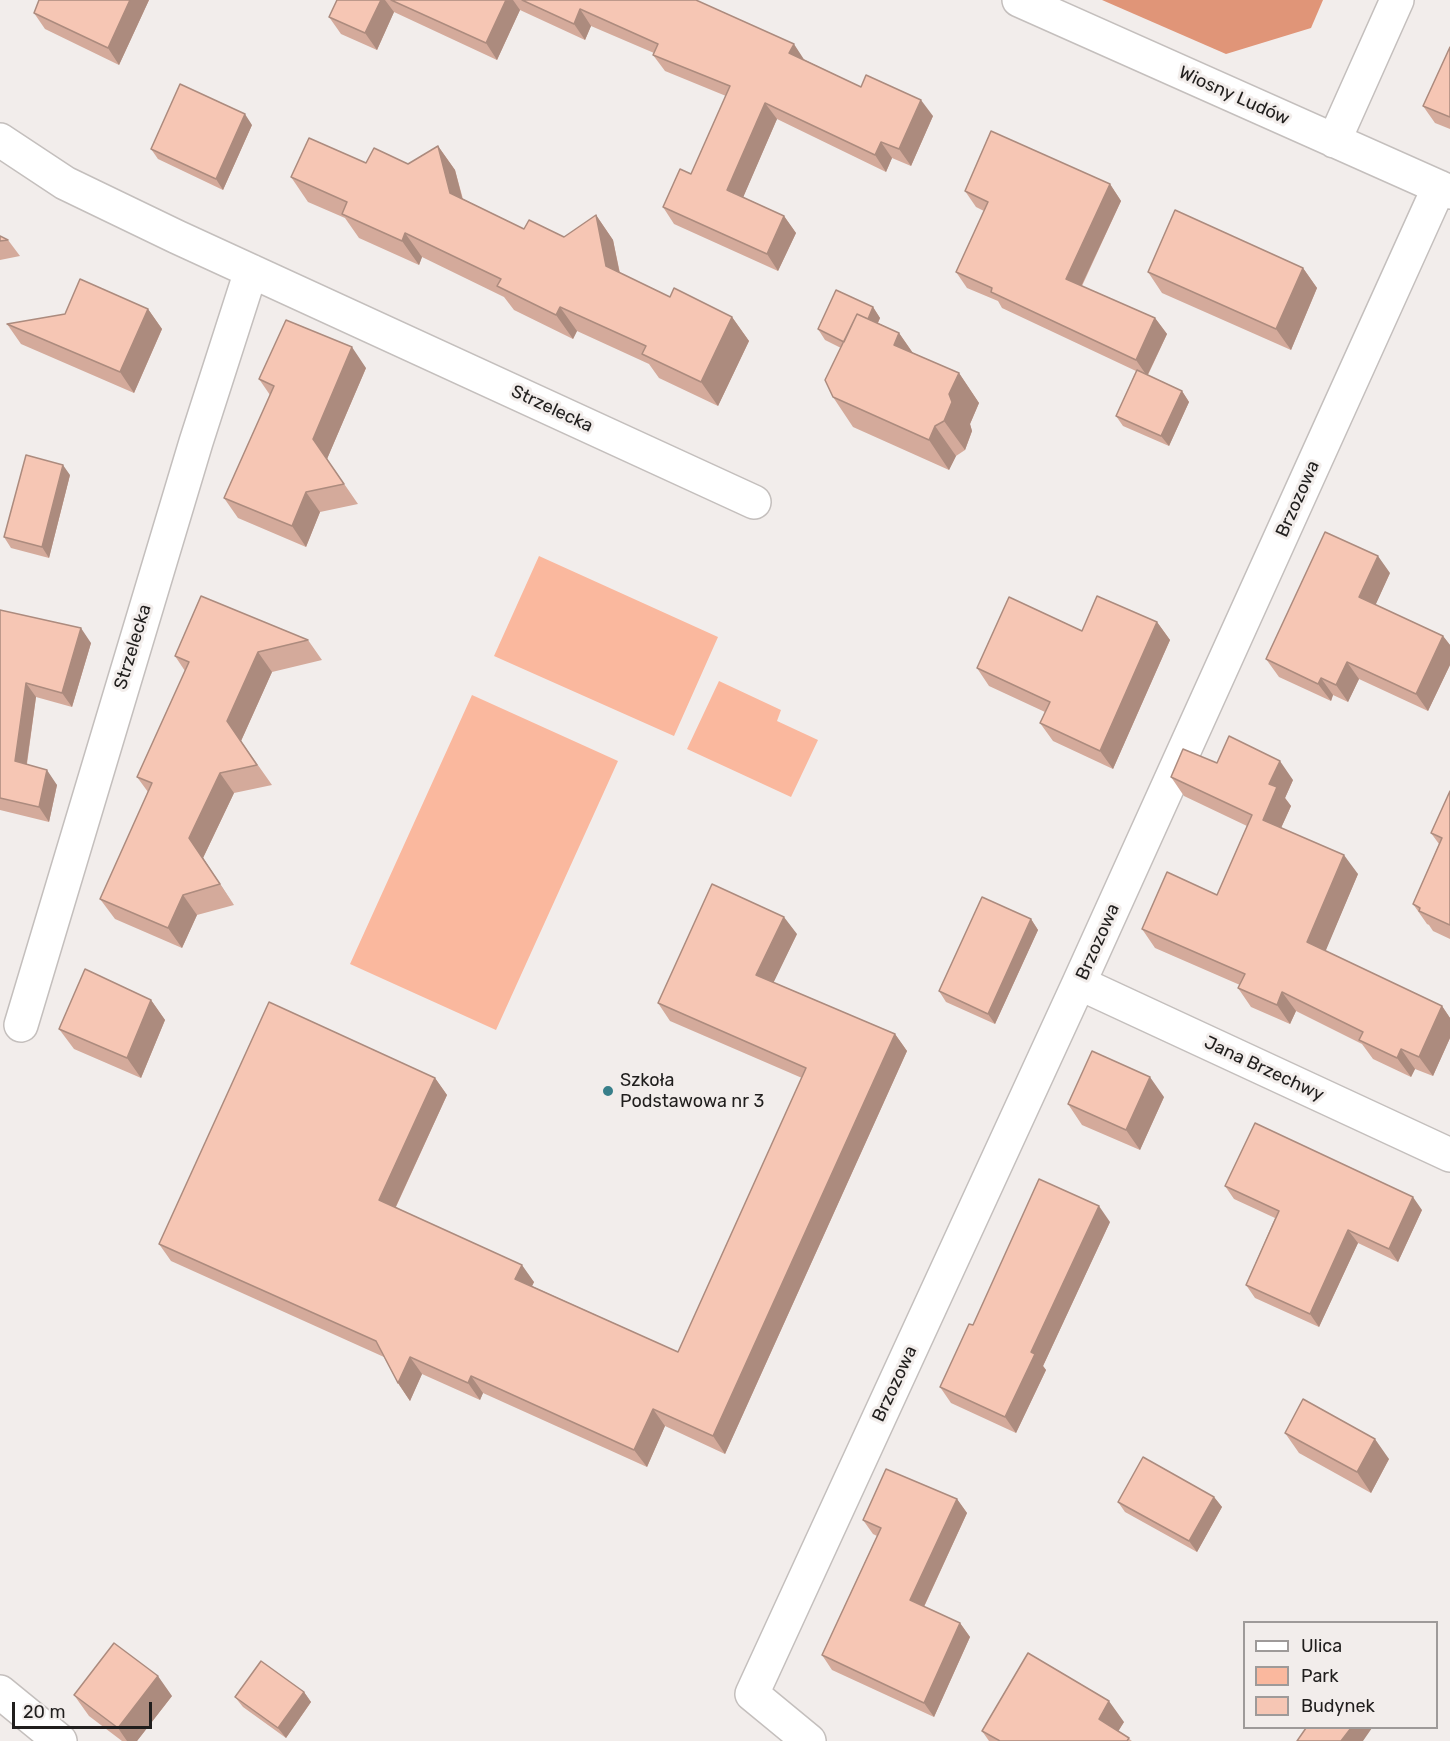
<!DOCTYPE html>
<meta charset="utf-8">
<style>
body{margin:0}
#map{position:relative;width:1450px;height:1741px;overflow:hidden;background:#f2edeb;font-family:Rubik,sans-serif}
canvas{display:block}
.legend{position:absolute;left:1243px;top:1621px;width:195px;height:108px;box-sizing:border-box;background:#f2edeb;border:2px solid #9e9a99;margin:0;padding:8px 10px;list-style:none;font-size:18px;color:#201e1d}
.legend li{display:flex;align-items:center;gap:12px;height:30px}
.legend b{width:30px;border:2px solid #9e9a99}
.scale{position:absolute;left:12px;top:1702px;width:140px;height:27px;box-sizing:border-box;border:3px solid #201e1d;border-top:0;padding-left:8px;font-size:18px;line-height:21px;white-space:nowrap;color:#201e1d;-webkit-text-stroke:4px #f2edeb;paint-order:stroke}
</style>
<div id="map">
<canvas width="1450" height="1741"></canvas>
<ul class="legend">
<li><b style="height:8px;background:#fff"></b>Ulica</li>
<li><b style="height:16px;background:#fab89e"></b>Park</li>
<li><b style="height:16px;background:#f6c6b4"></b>Budynek</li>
</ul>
<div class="scale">20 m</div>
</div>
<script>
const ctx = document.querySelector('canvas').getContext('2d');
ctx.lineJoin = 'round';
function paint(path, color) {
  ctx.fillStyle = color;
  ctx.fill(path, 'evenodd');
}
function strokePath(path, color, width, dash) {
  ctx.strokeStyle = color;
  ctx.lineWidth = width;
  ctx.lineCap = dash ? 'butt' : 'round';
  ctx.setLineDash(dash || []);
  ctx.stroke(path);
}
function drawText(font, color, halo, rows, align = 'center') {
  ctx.font = font + ' Rubik,sans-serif';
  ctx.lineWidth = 6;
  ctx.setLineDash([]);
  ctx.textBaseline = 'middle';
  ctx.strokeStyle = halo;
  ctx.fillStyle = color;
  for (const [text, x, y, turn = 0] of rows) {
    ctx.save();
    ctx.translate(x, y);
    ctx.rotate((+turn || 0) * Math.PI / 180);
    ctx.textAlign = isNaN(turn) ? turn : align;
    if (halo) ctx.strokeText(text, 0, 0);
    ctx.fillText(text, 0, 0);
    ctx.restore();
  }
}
paint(new Path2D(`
 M539 556 718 637 674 736 494 656Z
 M719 681 781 710 777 721 818 740 791 797 687 749Z
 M472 695 618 761 496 1030 350 964Z`), '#fab89e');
paint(new Path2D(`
 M1102 0H1323L1311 28 1226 54Z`), '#e09578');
const minor = new Path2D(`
 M1019 0 1450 192
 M0 140 65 183 177 237 754 502
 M1334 141 1397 0
 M1079 983 1450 1155
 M21 1025 196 442 251 271
 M0 1692 60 1741
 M809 1741 752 1694 1079 983 1439 187`);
strokePath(minor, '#c4bfbd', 36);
strokePath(minor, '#fff', 33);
paint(new Path2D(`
 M39 0H149L119 65 45 29 34 13Z
 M337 0H696L805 60 861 87 933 116 911 166 892 158 886 172 777 119 743 197 784 216 796 233 778 271 674 224 663 207 691 174 726 96 665 71 653 55 654 53 591 26 585 40 520 10 497 60 394 12 377 50 341 34 329 17Z
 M1450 47V129L1435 123 1423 106Z
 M252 125 223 190 158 159 151 149Z
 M438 146 455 170 463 199 524 229 564 237 596 215 613 240 620 273 670 297 732 317 749 341 718 406 659 378 649 364 577 331 573 339 514 310 504 297 422 257 419 265 359 238 345 218 308 202 291 177 366 163 408 164Z
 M1110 184 1121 201 1082 286 1155 318 1167 334 1148 375 1182 391 1189 402 1169 446 1123 426 1116 416 1136 371 1002 308 998 301 967 288 956 272 984 211 976 207 965 191Z
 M0 236 8 240 20 256 0 260Z
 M1303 268 1317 288 1291 350 1162 293 1148 272Z
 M873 307 880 318 878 323 899 333 913 353 959 373 979 403 970 424 972 431 965 450 956 456 949 470 853 427 833 397 841 348 825 340 818 329Z
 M148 309 162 329 134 393 21 344 7 324Z
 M366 368 327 459 358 504 320 512 306 547 238 518 224 498 270 395 259 379Z
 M70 475 49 558 11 548 4 537Z
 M1390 573 1375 605 1443 636 1450 645V665L1428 711 1359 679 1348 702 1333 695 1331 701 1279 677 1266 659Z
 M0 610 91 643 72 707 36 697 27 764 57 785 49 822 0 810Z
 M1157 622 1170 640 1113 769 1053 741 1040 723 1045 712 989 686 977 668 1082 631Z
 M308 640 322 660 272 672 241 741 272 785 234 793 203 858 234 905 197 915 182 948 115 919 100 899 148 792 137 777 185 671 175 656Z
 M1217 763 1293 780 1285 798 1291 806 1281 828 1358 874 1325 951 1442 1006 1450 1018V1038L1433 1076 1415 1069 1411 1077 1373 1059 1362 1044 1296 1011 1290 1024 1251 1007 1238 988 1240 985 1155 948 1142 929 1217 895 1247 826 1184 796 1171 777Z
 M1450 791V939L1433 931 1429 925 1427 924 1413 904 1439 844 1431 833Z
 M1031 919 1038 930 995 1024 946 1002 939 991Z
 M797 934 773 982 895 1034 907 1051 725 1454 665 1426 647 1467 483 1393 480 1400 422 1374 410 1401 398 1383 384 1357 171 1261 159 1244 435 1078 447 1095 396 1207 534 1282 532 1286 678 1352 802 1078 670 1021 658 1003Z
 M151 1000 165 1020 141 1078 74 1049 59 1029Z
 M1164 1097 1140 1150 1082 1125 1068 1104Z
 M1225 1186 1422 1210 1398 1262 1358 1243 1319 1327 1255 1298 1246 1285 1275 1218 1234 1199Z
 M1110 1222 1043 1366 1046 1370 1016 1433 951 1403 940 1387 973 1325Z
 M1285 1433 1389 1459 1371 1493 1299 1453Z
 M1214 1497 1222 1507 1197 1552 1125 1512 1118 1502Z
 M957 1499 967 1513 924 1607 960 1623 970 1637 934 1717 832 1670 822 1655 877 1536 873 1534 863 1520Z
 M304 1692 311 1702 286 1738 243 1707 235 1697Z
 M74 1695 172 1696 137 1741H122L89 1716Z
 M1124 1722 1118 1731 1132 1741H989L982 1731Z`), '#d4aa9b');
paint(new Path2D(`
 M130 0H149L119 65 108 48Z
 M381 0H385L394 12 377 50 365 33Z
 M506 0H513L520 10 497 60 486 43Z
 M580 9 591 26 585 40 574 24Z
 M794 44 805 61 789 53Z
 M921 100 933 116 911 166 899 149Z
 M765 103 777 119 739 207 727 190Z
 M245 114 252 125 223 190 216 179Z
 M881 142 892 158 886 172 875 155Z
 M438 146 455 170 467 217 450 193Z
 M1110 184 1121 201 1077 295 1066 279Z
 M596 215 613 240 623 290 606 266Z
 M784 216 796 233 778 271 767 254Z
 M405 233 422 257 419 265 402 241Z
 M1303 268 1317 288 1291 350 1276 329Z
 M560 307 577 331 573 339 556 315Z
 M873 307 880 318 862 357 855 347Z
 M148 309 162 329 134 393 120 372Z
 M732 317 749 341 718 406 701 382Z
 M1155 318 1167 334 1147 376 1136 360Z
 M899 333 919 362 894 345Z
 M352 347 366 368 327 459 313 439Z
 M959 373 979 403 970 424 972 431 965 450 944 421 949 394Z
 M1182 391 1189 402 1169 446 1161 436Z
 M935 426 956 456 949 470 929 440Z
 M63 465 70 475 49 558 42 547Z
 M306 492 320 512 306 547 292 526Z
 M1378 556 1390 573 1371 615 1359 597Z
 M1157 622 1170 640 1113 769 1100 751Z
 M81 628 91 643 72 707 62 693Z
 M1443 636 1450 645V665L1428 711 1416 694Z
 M258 652 272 672 241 741 227 721Z
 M1347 662 1359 679 1348 702 1336 685Z
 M1321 678 1333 695 1331 701 1318 684Z
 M26 683 36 697 25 775 15 761Z
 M1280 761 1293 780 1285 798 1291 806 1276 839 1263 820 1269 784Z
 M47 770 57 785 49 822 39 807Z
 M220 773 234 793 203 858 234 905 189 838Z
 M1344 855 1358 874 1321 962 1307 942Z
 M183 895 197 915 182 948 168 928Z
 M784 917 797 934 769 992 756 975Z
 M1031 919 1038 930 995 1024 988 1014Z
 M1282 992 1296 1011 1290 1024 1277 1005Z
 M151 1000 165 1020 141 1078 127 1058Z
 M1442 1006 1450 1018V1038L1433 1076 1419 1057Z
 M895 1034 907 1051 725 1454 713 1436Z
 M1401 1049 1415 1069 1411 1077 1397 1058Z
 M1150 1077 1164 1097 1140 1150 1126 1130Z
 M435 1078 447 1095 391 1217 379 1200Z
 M1413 1197 1422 1210 1398 1262 1389 1249Z
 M1099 1206 1110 1222 1043 1366 1046 1370 1016 1433 1005 1417 1031 1352Z
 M1348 1230 1358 1243 1319 1327 1310 1314Z
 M522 1265 534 1282 527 1296 515 1279Z
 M410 1357 422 1374 410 1401 398 1383Z
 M471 1376 483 1393 480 1400 468 1383Z
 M653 1409 665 1426 647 1467 634 1450Z
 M1375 1439 1389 1459 1371 1493 1357 1472Z
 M1214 1497 1222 1507 1197 1552 1189 1541Z
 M957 1499 967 1513 920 1615 910 1600Z
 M960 1623 970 1637 934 1717 924 1703Z
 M158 1676 172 1696 137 1741H127L118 1728Z
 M304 1692 311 1702 286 1738 278 1728Z
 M1109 1701 1124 1722 1113 1740 1099 1719Z
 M1351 1728H1372L1363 1741H1341Z`), '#ac8b7e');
const building = new Path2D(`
 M39 0H130L108 48 34 13Z
 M337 0H381L365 33 329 17Z
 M391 0H506L486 43Z
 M522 0H696L794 44 789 53 861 87 866 75 921 100 899 149 881 142 875 155 765 103 727 190 784 216 767 254 663 207 680 169 691 174 730 86 653 55 658 44 580 9 574 24Z
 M1450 47V117L1423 106Z
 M180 84 245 114 216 179 151 149Z
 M991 131 1110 184 1066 279 1155 318 1136 360 991 292 992 288 956 272 988 202 965 191Z
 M309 138 366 163 374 148 408 164 438 146 450 193 524 229 529 220 564 237 596 215 606 266 670 297 674 288 732 317 701 382 642 354 646 346 560 307 556 315 497 286 501 279 405 233 402 241 342 214 347 202 291 177Z
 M1175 210 1303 268 1276 329 1148 272Z
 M0 236 8 240 0 241Z
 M80 279 148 309 120 372 7 324 65 314Z
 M836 290 873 307 868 319 857 314 844 342 818 329Z
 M857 314 899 333 894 345 959 373 949 394 952 402 944 421 935 426 929 440 833 397 825 380Z
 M286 320 352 347 313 439 344 484 306 492 292 526 224 498 274 386 259 379Z
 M1137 370 1182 391 1161 436 1116 416Z
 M26 455 63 465 42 547 4 537Z
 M1325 532 1378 556 1359 597 1443 636 1416 694 1347 662 1336 685 1321 678 1318 684 1266 659Z
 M201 596 308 640 258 652 227 721 257 765 220 773 189 838 220 884 183 895 168 928 100 899 152 783 137 777 189 662 175 656Z
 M1097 596 1157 622 1100 751 1040 723 1050 702 977 668 1009 597 1082 631Z
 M0 610 81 628 62 693 26 683 15 761 47 770 39 807 0 798Z
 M1229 736 1280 761 1269 784 1277 787 1263 820 1344 855 1307 942 1442 1006 1419 1057 1401 1049 1397 1058 1359 1040 1363 1032 1282 992 1277 1005 1238 988 1245 974 1142 929 1167 872 1217 895 1252 815 1171 777 1183 749 1217 763Z
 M1450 791V925L1419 911 1420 908 1413 904 1442 838 1431 833Z
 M712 884 784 917 756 975 895 1034 713 1436 653 1409 634 1450 471 1376 468 1383 410 1357 398 1383 376 1341 159 1244 269 1002 435 1078 379 1200 522 1265 515 1279 678 1352 806 1068 658 1003Z
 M982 897 1031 919 988 1014 939 991Z
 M85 969 151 1000 127 1058 59 1029Z
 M1092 1051 1150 1077 1126 1130 1068 1104Z
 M1255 1123 1413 1197 1389 1249 1348 1230 1310 1314 1246 1285 1279 1211 1225 1186Z
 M1039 1179 1099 1206 1031 1352 1035 1354 1005 1417 940 1387 969 1324 973 1325Z
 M1303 1399 1375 1439 1357 1472 1285 1433Z
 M1143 1457 1214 1497 1189 1541 1118 1502Z
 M886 1469 957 1499 910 1600 960 1623 924 1703 822 1655 881 1528 863 1520Z
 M114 1643 158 1676 118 1728 74 1695Z
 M1028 1653 1109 1701 1099 1719 1129 1738 1127 1741H1000L982 1731Z
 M261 1661 304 1692 278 1728 235 1697Z
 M1306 1728H1351L1341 1741H1297Z`);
paint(building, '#f6c6b4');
strokePath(building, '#ac8b7e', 1.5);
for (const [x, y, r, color] of [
 [608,1091,6,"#387f8a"]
]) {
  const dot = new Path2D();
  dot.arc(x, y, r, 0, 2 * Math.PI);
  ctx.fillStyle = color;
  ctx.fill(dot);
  strokePath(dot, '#f2edeb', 2);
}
drawText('18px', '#201e1d', '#f2edeb', [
 ["Wiosny Ludów",1234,96,24],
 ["Strzelecka",552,409,25],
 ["Brzozowa",1298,499,-66],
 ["Strzelecka",133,647,-73],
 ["Brzozowa",1098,942,-66],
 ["Jana Brzechwy",1264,1069,25],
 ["Brzozowa",895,1384,-65]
]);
drawText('18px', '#201e1d', '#f2edeb', [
 ["Szkoła",620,1081],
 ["Podstawowa nr 3",620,1102]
], 'left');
</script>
